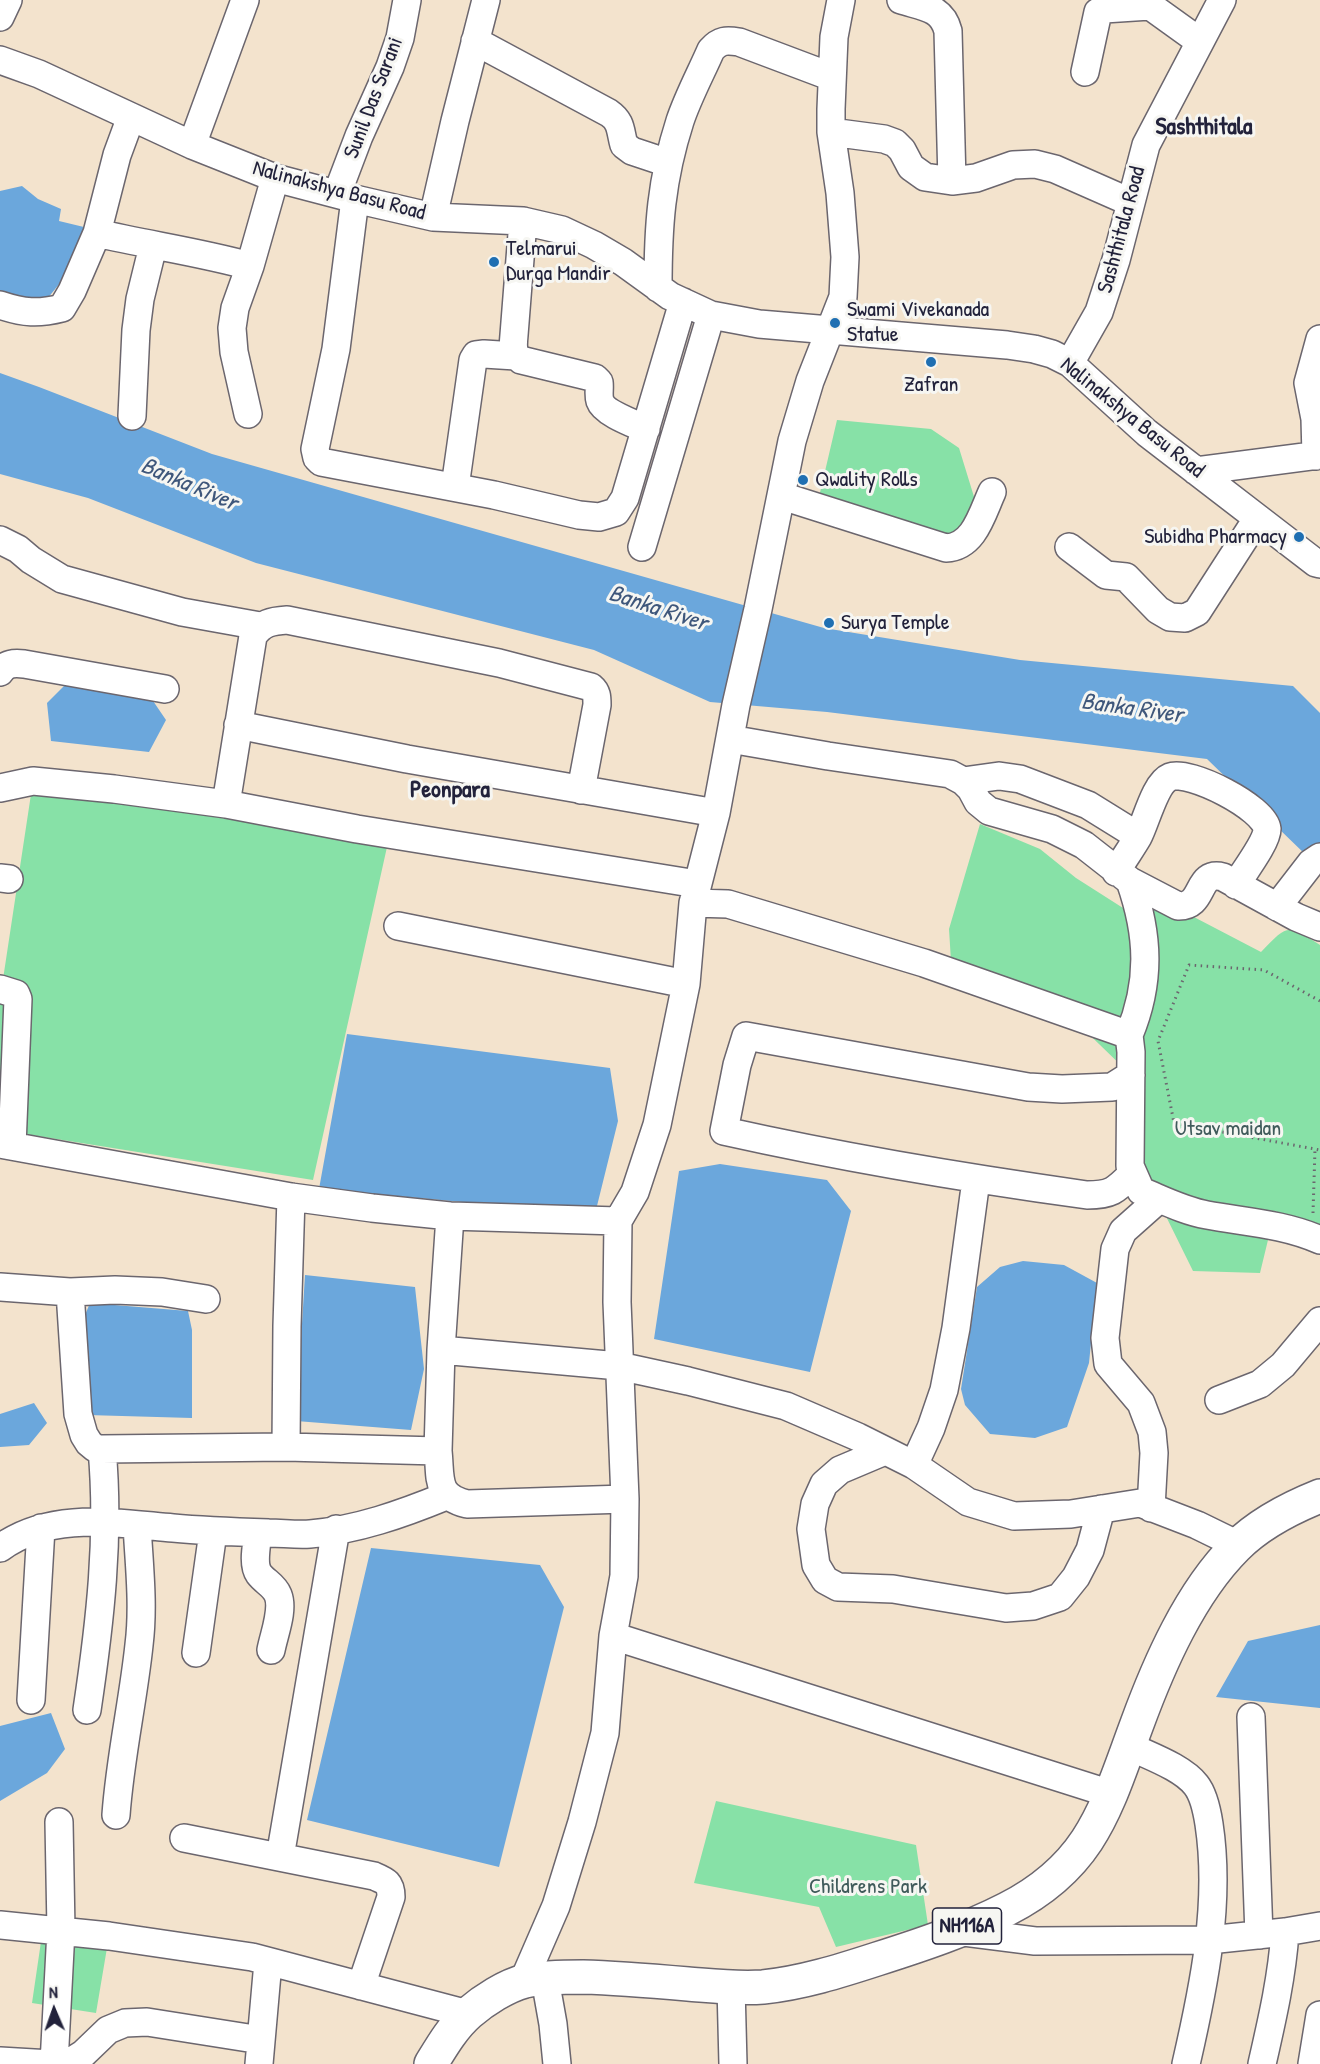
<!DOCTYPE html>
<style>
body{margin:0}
#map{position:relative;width:1320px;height:2064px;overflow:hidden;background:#f3e3cd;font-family:"Patrick Hand",sans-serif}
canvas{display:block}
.north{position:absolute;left:24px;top:1980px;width:60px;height:60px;-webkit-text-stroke:4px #f6f6f2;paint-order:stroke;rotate:358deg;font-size:16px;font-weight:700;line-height:24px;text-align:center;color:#22223b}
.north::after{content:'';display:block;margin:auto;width:21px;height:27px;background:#22223b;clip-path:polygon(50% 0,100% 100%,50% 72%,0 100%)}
</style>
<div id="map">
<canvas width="1320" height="2064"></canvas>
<div class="north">N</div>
</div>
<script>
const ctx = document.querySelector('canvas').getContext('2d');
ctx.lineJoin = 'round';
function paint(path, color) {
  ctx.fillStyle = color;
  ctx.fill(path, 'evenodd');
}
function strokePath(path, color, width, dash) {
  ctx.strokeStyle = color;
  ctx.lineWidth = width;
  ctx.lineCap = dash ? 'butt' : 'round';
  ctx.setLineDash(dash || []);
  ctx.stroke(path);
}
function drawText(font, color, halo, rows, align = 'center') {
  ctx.font = font + ' "Patrick Hand",sans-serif';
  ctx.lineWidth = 6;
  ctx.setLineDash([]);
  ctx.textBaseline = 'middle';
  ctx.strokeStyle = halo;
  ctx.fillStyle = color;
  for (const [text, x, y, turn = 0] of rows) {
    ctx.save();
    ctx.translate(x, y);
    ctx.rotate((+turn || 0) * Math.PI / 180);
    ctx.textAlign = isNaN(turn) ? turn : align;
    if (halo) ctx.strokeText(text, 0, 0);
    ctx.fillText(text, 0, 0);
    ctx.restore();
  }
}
paint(new Path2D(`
 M837 420 931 429 959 448 975 500 959 536H902L815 514Z
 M33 781 387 847 313 1180 0 1130V999Z
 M980 824 1040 849 1076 878 1145 922 1131 1075 1068 1014 951 961 949 929Z
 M1153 901 1192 916 1261 952C1288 924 1287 924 1320 945V1230L1275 1211 1260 1273 1193 1271 1153 1190 1132 1160Z
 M716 1801 916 1845 928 1925 836 1947 819 1907 694 1883Z
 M43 1928 109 1936 96 2013 32 2003Z`), '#87e1a7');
paint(new Path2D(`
 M22 186 38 199 61 209 59 221 88 228 60 283 39 309 0 299V191Z
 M0 373 39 387 212 454 824 628 1020 660 1293 686 1320 713V872L1309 858 1207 759 827 712 710 702 594 650 256 563 88 498 0 474Z
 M71 679 149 695 166 720 149 752 51 741 47 703Z
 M347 1034 610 1068 618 1121 595 1214 319 1189Z
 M720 1164 827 1180 851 1211 810 1372 654 1339 679 1171Z
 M1023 1261 1064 1265 1097 1283 1089 1363 1067 1427 1035 1438 990 1434 965 1405 961 1389 977 1287 1000 1267Z
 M305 1275 415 1287 424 1369 411 1430 296 1421Z
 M90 1303 188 1311 192 1330V1418L87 1415 76 1337Z
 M34 1403 47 1423 29 1445 0 1447V1414Z
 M371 1548 540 1565 564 1607 499 1867 307 1820Z
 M1320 1625V1708L1216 1697 1248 1641Z
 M51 1713 65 1749 47 1773 0 1801V1726Z`), '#6ba7dc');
const minor = new Path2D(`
 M901 0C923 7 942 7 948 31L952 181
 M1142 0 1199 41
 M0 17 8 0
 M475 41 609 113C622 122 620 131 624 145L632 151 668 163
 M0 60 39 74 192 145 275 178 355 199 433 217 523 221 562 230 594 245 623 262 670 296 711 315 759 324 1007 345 1034 349 1052 354 1070 363 1147 433 1316 563 1320 564
 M1085 72 1098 12 1104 9 1150 6
 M831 132 884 139 895 143 902 150 911 167 925 177 952 181 976 178 1013 165 1035 164 1055 169 1130 202
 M192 145 245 0
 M337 194 359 136 390 67 400 38 407 0
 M355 199 336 349 315 449 317 458 321 462 494 495 579 515 599 517 616 512 625 498 683 302
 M433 217 455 121 486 0
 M523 221 514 335C513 345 512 354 521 360L595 378 599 382C600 388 598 395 600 401 604 413 635 424 646 429
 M97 233C148 245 200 252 250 266
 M658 288C658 227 661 180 680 121 688 97 701 73 711 50 720 40 726 40 739 42L832 77
 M0 305C24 313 38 314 62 308L72 291 97 233 117 155 131 117
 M1070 363 1099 312 1116 260 1146 145 1222 0
 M248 414 234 352 232 328 235 308 250 266 275 178
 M132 416 136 330 140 299 153 246
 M1316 456 1315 419 1308 383 1320 339
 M1196 471 1320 455
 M455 487 473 360 476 355 484 354 516 356
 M782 496 946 548C974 547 982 514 992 492
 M0 540 18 549 31 560 62 579 182 612 260 626
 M642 547 711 315
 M1069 547 1106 575 1126 577 1158 610 1170 617 1185 618 1197 612 1257 519
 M0 672C6 663 14 663 24 664L165 689
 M238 725 407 759 716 813
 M730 739 828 756 950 774 963 781 971 789 978 802 989 811 1052 829 1084 845 1130 881 1178 906C1206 907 1195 870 1223 877L1296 917 1320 927
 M963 781 999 776 1020 779 1088 805 1138 836
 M0 788 33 781 114 789 226 804 357 829 697 884
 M226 804 253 636C262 623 271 621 287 620L499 663 591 687C597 692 597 697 597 705L581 790
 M1116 872C1123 860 1131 849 1138 837 1146 822 1155 783 1170 777 1189 769 1265 808 1267 829 1267 842 1243 873 1236 885
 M0 878 9 879
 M693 903 728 904 924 963 1129 1035 1131 1052 1130 1166 1141 1191C1163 1200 1184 1211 1207 1215 1245 1222 1284 1224 1320 1240
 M1277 907 1311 863 1320 857
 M398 926 686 984
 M0 989 16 994 18 999 12 1146
 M1129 1035C1151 982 1149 935 1130 881
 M1131 1075 1112 1087 1062 1089 1028 1087 746 1036 737 1065 724 1131C845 1158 965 1178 1087 1195 1112 1195 1116 1190 1133 1173
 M0 1144 291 1197 372 1208 450 1216 618 1221
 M0 1287 70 1292 115 1290 162 1292 206 1299
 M70 1292 78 1414 84 1435 89 1443 95 1448 102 1449 286 1447 438 1451 441 1350 450 1216
 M441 1350 619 1366 688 1381 786 1406 858 1437 914 1465 968 1502 1014 1516 1071 1514 1140 1503 1197 1525 1238 1545
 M1219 1400 1260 1384 1283 1365 1320 1321
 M286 1447 287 1326 291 1197
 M438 1451C441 1479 435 1496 467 1504L625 1499
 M885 1451 840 1470 824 1484 815 1504 811 1529 816 1565 825 1580 838 1587 893 1589 1006 1608 1033 1606 1060 1597 1076 1577 1090 1550 1101 1509
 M914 1465 931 1428 944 1390 956 1328 976 1180
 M1151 1508 1154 1453 1152 1432 1141 1403 1108 1364 1105 1338 1115 1249 1123 1231 1159 1199
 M258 1533C257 1544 252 1564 259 1574 265 1582 274 1585 278 1595 284 1610 274 1634 271 1650
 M0 1548C51 1511 115 1523 173 1528 205 1531 237 1532 269 1533 282 1533 296 1535 310 1534 357 1530 402 1514 446 1496
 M613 1636 1111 1794
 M196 1653 213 1532
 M31 1700 41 1528
 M87 1710C100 1623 110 1537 102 1449
 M1251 1717 1259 1935
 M1129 1746C1149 1756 1182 1767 1196 1785 1204 1795 1207 1811 1209 1824 1221 1903 1204 1986 1186 2064
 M116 1815C120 1758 133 1702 139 1645 144 1605 139 1564 137 1525
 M184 1838 374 1876C386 1881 391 1883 391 1897L361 1986
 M280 1857 336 1529
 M0 1925 109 1936 252 1957 468 2014
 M956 1931 1035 1941 1209 1940 1285 1932 1320 1926
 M545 1979 553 2024 557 2064
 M523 1982 556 1906 582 1822 605 1733 613 1636 624 1576 625 1499 617 1302 618 1221 635 1192 657 1125 686 984 693 903 716 813 736 705 758 609 792 441 810 381 843 297 845 257 840 193 831 132V109L834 37 841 0
 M731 1987 733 2064
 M0 2061 51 2064
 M54 2064 61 1930 59 1822
 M55 2064 72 2061 83 2054 108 2030 125 2023 147 2022 261 2040
 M259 2064 268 1962
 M1262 2064C1272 2020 1282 1977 1285 1932
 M1312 2064 1320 2015`);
const highway = new Path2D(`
 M431 2064C442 2046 453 2027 469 2013 484 2000 506 1986 525 1981 544 1977 564 1977 583 1977 618 1978 653 1981 688 1984 713 1986 738 1989 763 1987 802 1983 840 1971 877 1959 921 1945 966 1930 1007 1909 1093 1865 1106 1807 1137 1724 1159 1664 1190 1593 1236 1547 1259 1524 1290 1508 1320 1496`);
strokePath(minor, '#6b666e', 30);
strokePath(highway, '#6b666e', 36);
strokePath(new Path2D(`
 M1320 1001 1264 970 1189 965 1158 1041 1174 1123 1320 1150
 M1313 1213 1315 1149`), '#6b666e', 3, [1.5, 4.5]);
strokePath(minor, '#fff', 27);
strokePath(highway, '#fff', 33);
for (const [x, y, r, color] of [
 [494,262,6,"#1f6fb2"],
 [835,323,6,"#1f6fb2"],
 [931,362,6,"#1f6fb2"],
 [803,480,6,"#1f6fb2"],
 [1299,537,6,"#1f6fb2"],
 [829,623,6,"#1f6fb2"]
]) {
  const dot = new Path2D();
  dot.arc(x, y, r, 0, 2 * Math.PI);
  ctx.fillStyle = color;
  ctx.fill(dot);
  strokePath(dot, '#f6f6f2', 2);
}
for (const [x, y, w] of [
 [967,1926,69]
]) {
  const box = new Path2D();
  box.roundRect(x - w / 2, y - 18, w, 36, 4.5);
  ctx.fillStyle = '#f6f6f2';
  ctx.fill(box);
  strokePath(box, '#22223b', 1.5);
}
drawText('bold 21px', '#22223b', null, [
 ["NH116A",967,1926]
]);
drawText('22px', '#22223b', '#f6f6f2', [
 ["Sunil Das Sarani",374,98,-69],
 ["Nalinakshya Basu Road",339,191,15],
 ["Sashthitala Road",1122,230,-75],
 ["Nalinakshya Basu Road",1132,418,39]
]);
drawText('22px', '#22223b', '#f6f6f2', [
 ["Telmarui",506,249],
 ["Durga Mandir",506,274],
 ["Swami Vivekanada",847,310],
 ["Statue",847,335],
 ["Zafran",931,385,"center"],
 ["Qwality Rolls",815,480],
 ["Subidha Pharmacy",1287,537,"right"],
 ["Surya Temple",841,623]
], 'left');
drawText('22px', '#405b5b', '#f6f6f2', [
 ["Utsav maidan",1228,1129],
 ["Childrens Park",868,1887]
]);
drawText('bold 24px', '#22223b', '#f6f6f2', [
 ["Sashthitala",1204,128],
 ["Peonpara",450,791]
]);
drawText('italic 24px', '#3f577b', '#f6f6f2', [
 ["Banka River",189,485,23],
 ["Banka River",658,609,18],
 ["Banka River",1132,709,8]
]);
</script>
